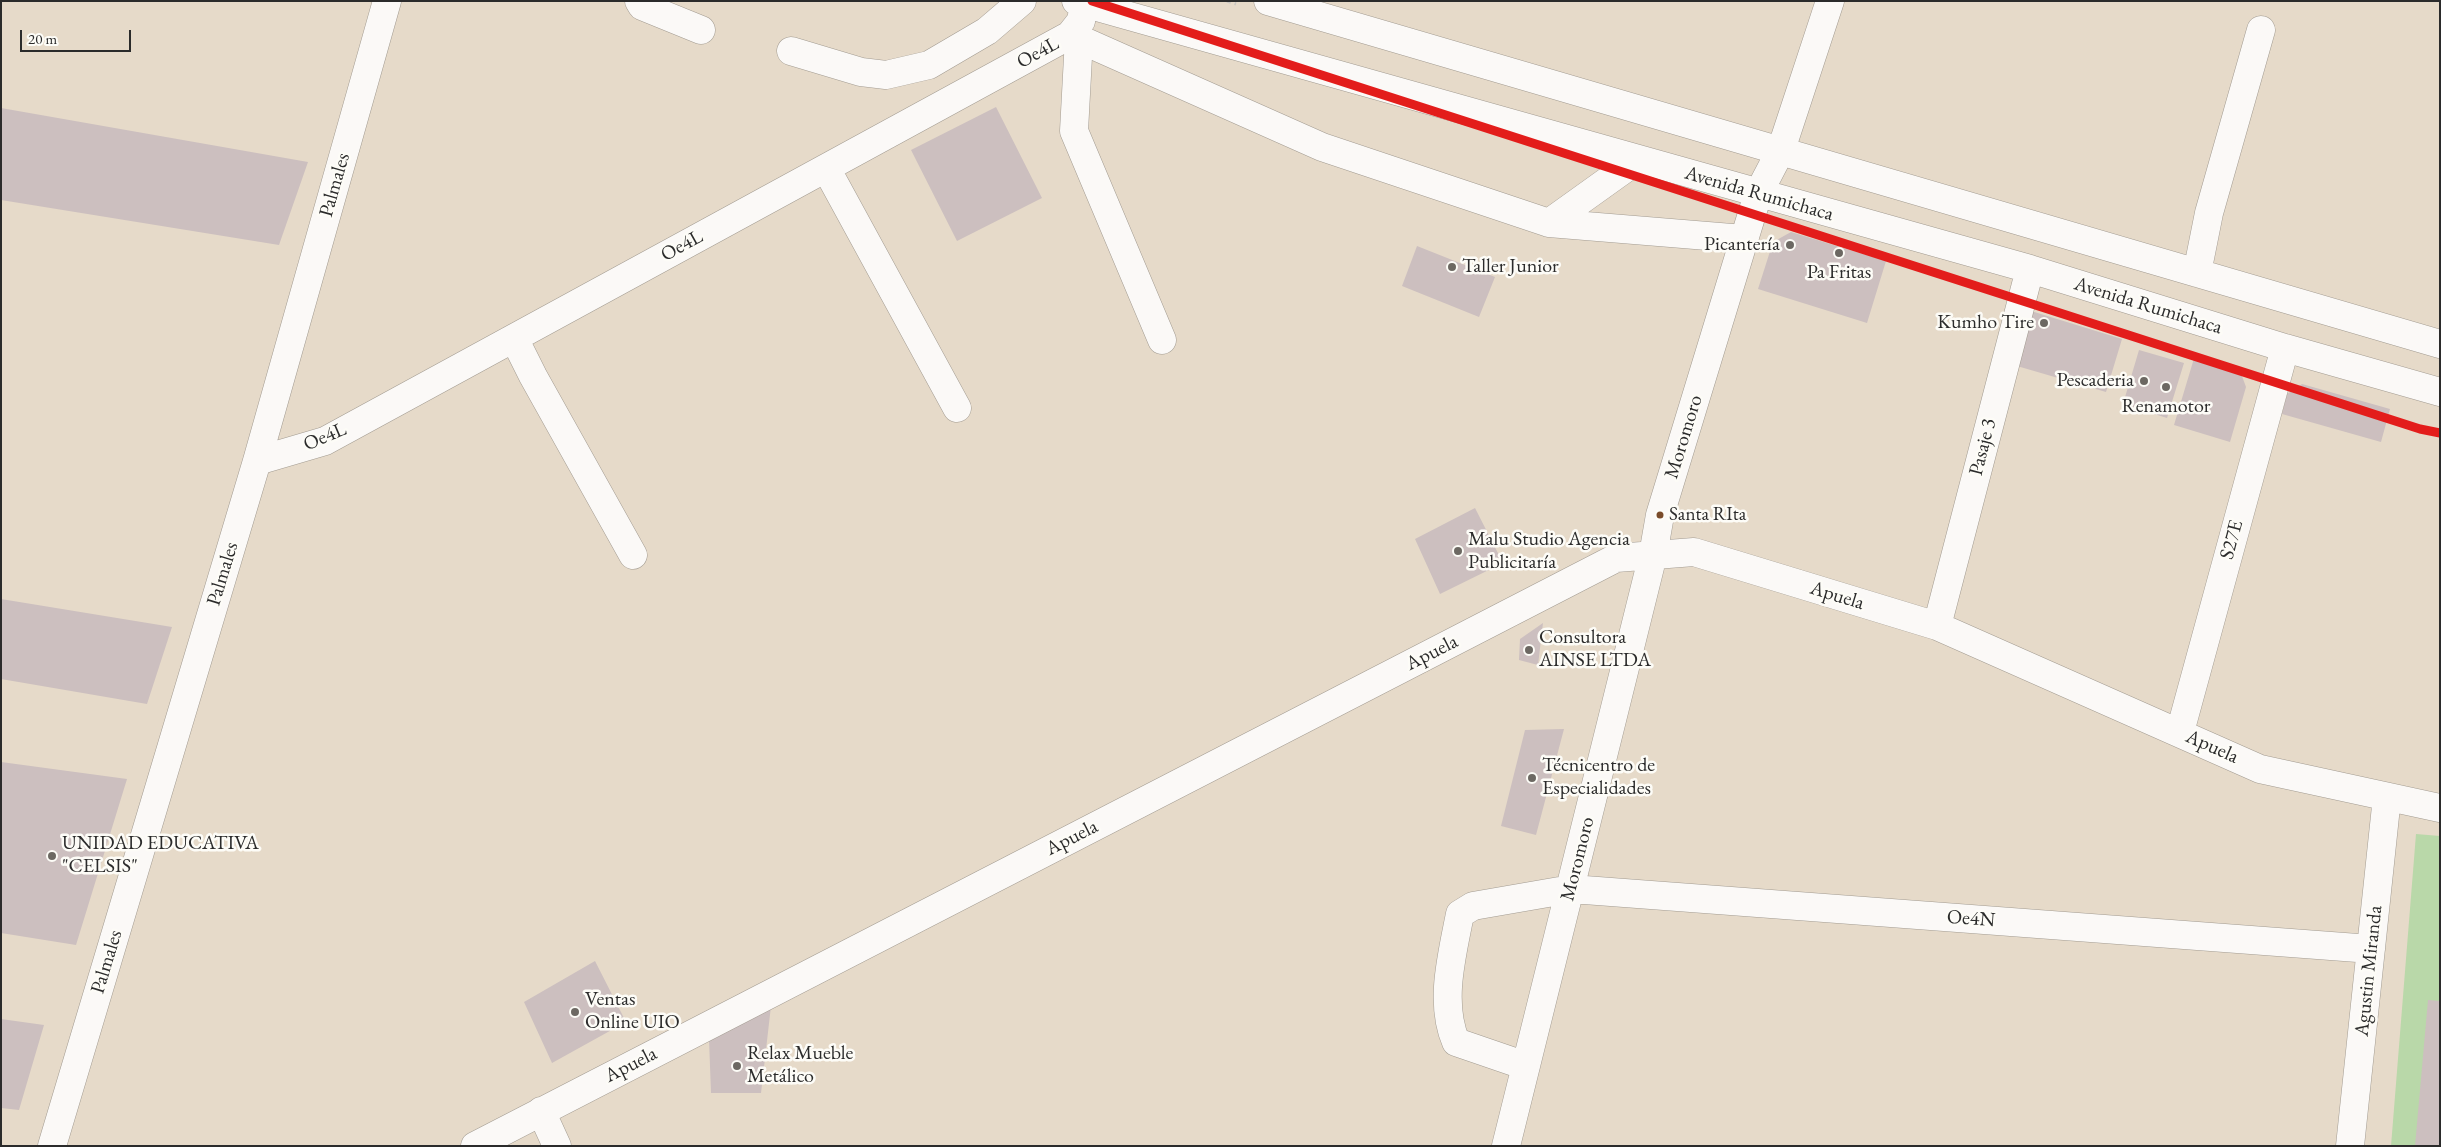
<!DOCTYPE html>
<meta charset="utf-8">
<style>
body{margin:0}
#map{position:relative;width:2441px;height:1147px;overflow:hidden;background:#e6dac9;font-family:"EB Garamond",serif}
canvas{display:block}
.frame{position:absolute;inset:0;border:2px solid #2b2b2b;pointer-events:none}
.scale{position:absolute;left:20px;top:30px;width:111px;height:22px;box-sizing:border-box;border:2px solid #2b2b2b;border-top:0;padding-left:6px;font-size:15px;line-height:18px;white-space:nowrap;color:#2b2b2b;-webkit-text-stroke:4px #fdfcf7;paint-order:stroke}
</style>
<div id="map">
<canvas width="2441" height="1147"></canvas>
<div class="frame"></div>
<div class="scale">20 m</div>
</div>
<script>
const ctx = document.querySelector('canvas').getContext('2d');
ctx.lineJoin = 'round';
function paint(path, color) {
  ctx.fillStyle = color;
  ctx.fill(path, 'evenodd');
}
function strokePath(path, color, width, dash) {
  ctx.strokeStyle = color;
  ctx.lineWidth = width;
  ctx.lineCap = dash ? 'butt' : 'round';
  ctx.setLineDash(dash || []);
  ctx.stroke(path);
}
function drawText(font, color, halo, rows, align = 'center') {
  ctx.font = font + ' "EB Garamond",serif';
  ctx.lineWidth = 5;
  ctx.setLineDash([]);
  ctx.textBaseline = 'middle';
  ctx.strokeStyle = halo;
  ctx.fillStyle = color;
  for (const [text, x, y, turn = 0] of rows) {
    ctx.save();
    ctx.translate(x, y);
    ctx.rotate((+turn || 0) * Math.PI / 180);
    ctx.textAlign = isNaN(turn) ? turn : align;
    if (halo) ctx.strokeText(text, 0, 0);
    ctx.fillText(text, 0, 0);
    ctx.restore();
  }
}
paint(new Path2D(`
 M2416 834 2440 836V1146H2391Z`), '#b9d8a9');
paint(new Path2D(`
 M996 107 1042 198 957 241 911 150Z
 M1 108 308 162 279 245 1 200Z
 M1791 232 1886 261 1867 323 1758 289 1773 242Z
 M1417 246 1495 277 1479 317 1402 286Z
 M2031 311 2122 339 2106 392 2017 366Z
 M2139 350 2184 363 2167 418 2123 404Z
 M2195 355 2239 368 2246 387 2230 442 2174 425Z
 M2302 384 2390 409 2381 442 2282 414 2287 394Z
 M1475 508 1503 563 1440 594 1415 539Z
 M1 599 172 627 147 704 1 679Z
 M1543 623 1538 665 1519 660 1520 639Z
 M1564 729 1536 835 1501 826 1525 730Z
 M1 762 127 779 76 945 1 933Z
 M595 961 626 1022 552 1063 524 1002Z
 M2428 1000 2440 1001V1146H2415Z
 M771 1006 761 1093H711L709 1039Z
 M1 1019 44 1025 19 1110 1 1108Z`), '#ccbfbf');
const minor = new Path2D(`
 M639 1 642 6 701 30
 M1076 1 2030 269 2285 348 2440 392
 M1268 1 2440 344
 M1070 35 1322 147 1549 223 1744 239
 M1079 38 1074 131 1162 340
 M791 51 861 72 886 75 929 65 987 31 1022 1
 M826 168 957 408
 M1549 223 1637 160
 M2197 273 2209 213 2261 30
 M514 338 533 376 633 555
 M257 461 325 441 1070 35 1081 21 1084 4
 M1937 626 2030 269
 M2180 732 2285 348
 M1526 1066 1456 1042C1439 1003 1452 955 1460 914L1473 906 1571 889 2371 949
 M541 1111 557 1146
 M52 1146 257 461 387 1
 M475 1146 1616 558 1694 552 1937 626 2260 769 2440 808
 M1506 1146 1653 555 1660 515 1758 194 1781 150 1830 1
 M2350 1146 2387 797`);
strokePath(minor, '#a29b91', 29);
strokePath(new Path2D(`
 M1227 1 1236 4`), '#c9c6c2', 3, [4, 4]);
strokePath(minor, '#fbf9f7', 28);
strokePath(new Path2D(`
 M1092 1 2420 429 2440 433`), '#e31d1b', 9);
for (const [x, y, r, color] of [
 [1790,245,5,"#6c6862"],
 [1839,253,5,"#6c6862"],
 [1452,267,5,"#6c6862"],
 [2044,323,5,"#6c6862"],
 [2144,381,5,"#6c6862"],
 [2166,387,5,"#6c6862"],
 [1660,515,4.5,"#7a4b2a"],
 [1458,551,5,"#6c6862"],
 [1529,650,5,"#6c6862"],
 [1532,778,5,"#6c6862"],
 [52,856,5,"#6c6862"],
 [575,1012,5,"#6c6862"],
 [737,1066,5,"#6c6862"]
]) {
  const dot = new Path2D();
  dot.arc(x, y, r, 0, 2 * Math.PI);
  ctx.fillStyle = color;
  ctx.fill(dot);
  strokePath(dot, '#fdfcf7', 2);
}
drawText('19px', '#2b2b2b', '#fdfcf7', [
 ["Santa RIta",1669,515]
], 'left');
drawText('20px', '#2b2b2b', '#fdfcf7', [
 ["Oe4L",1038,53,-29],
 ["Palmales",335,185,-74],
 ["Avenida Rumichaca",1759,194,16],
 ["Oe4L",682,246,-29],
 ["Avenida Rumichaca",2148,306,17],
 ["Oe4L",325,437,-23],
 ["Moromoro",1684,437,-73],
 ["Pasaje 3",1983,447,-76],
 ["S27E",2232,540,-75],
 ["Palmales",223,574,-73],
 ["Apuela",1837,596,17],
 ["Apuela",1432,653,-27],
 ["Apuela",2212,747,24],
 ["Apuela",1072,838,-27],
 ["Moromoro",1578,859,-76],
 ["Oe4N",1971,919,4],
 ["Palmales",107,962,-73],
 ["Agustin Miranda",2369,971,-84],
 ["Apuela",631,1065,-27]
]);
drawText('20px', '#2b2b2b', '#fdfcf7', [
 ["Picantería",1780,245,"right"],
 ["Taller Junior",1462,267],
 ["Pa Fritas",1839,273,"center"],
 ["Kumho Tire",2034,323,"right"],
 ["Pescaderia",2134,381,"right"],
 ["Renamotor",2166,407,"center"],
 ["Malu Studio Agencia",1468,540],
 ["Publicitaría",1468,563],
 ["Consultora",1539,638],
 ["AINSE LTDA",1539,661],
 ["Técnicentro de",1542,766],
 ["Especialidades",1542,789],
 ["UNIDAD EDUCATIVA",62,844],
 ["\"CELSIS\"",62,867],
 ["Ventas",585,1000],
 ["Online UIO",585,1023],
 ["Relax Mueble",747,1054],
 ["Metálico",747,1077]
], 'left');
</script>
